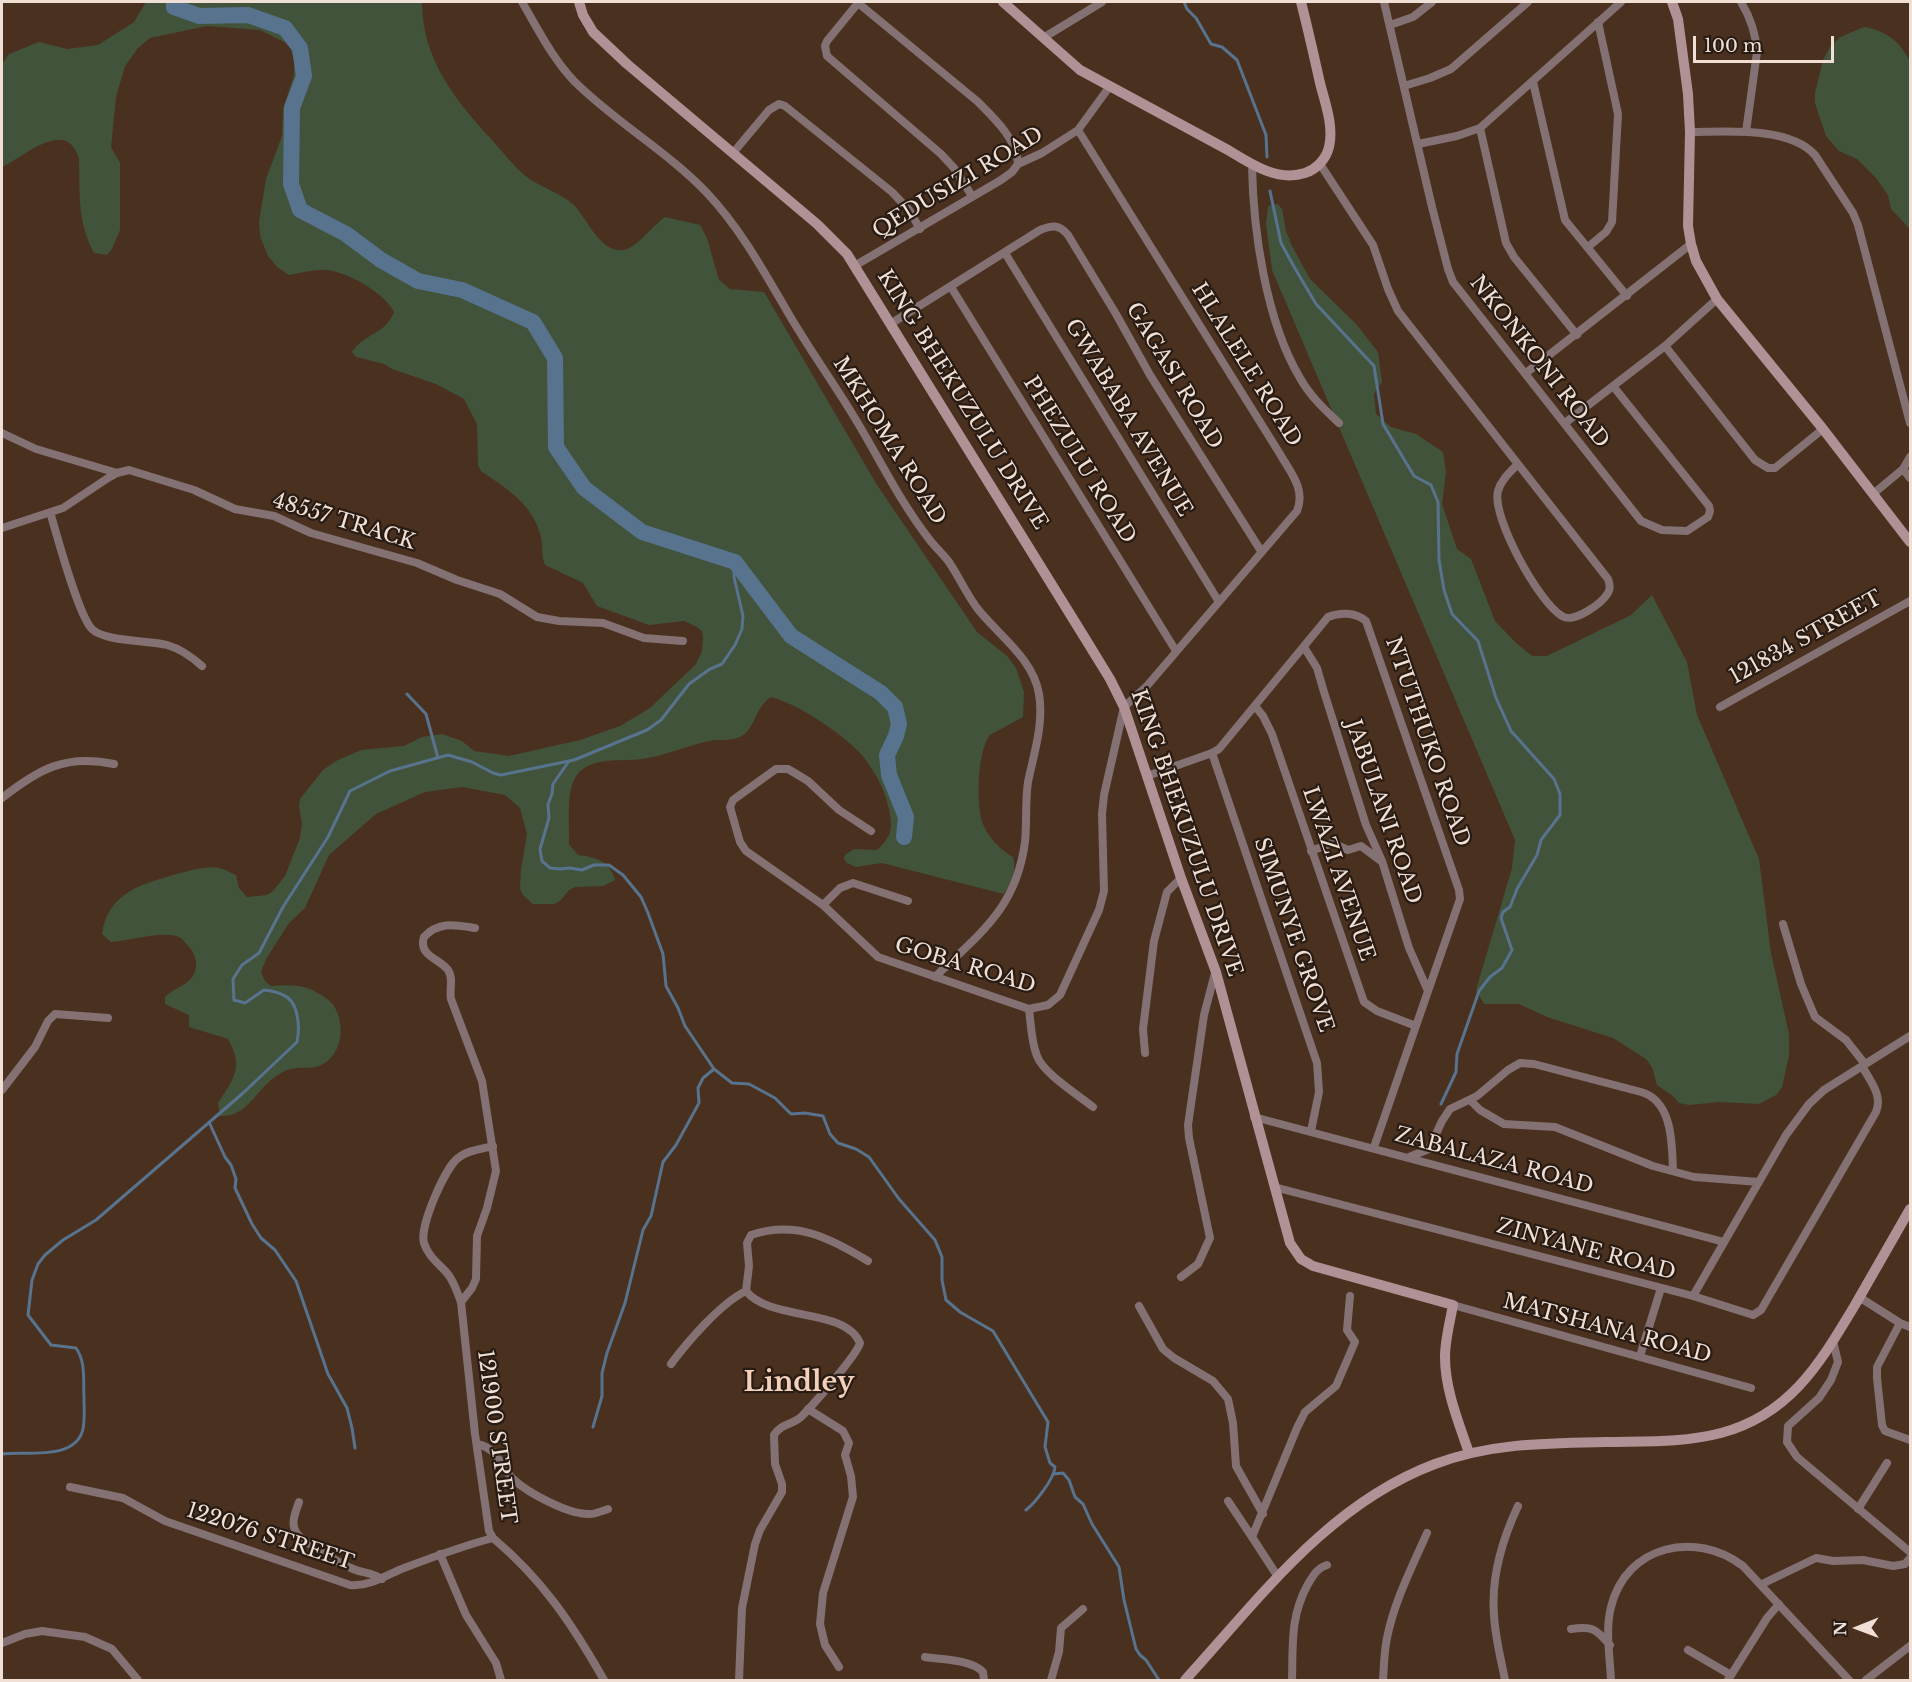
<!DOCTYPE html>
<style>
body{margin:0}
#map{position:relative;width:1912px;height:1682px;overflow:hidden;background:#4a301e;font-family:"Libre Baskerville",serif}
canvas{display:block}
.frame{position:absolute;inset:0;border:3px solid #f0dfd4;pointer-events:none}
.north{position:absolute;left:1828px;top:1598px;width:60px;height:60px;-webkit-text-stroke:4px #271b13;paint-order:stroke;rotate:269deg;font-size:16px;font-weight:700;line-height:24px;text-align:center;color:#f0dfd4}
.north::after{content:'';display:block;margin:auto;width:21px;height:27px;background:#f0dfd4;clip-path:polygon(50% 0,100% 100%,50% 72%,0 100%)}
.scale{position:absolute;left:1693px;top:36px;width:141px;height:27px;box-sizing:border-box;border:3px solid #f0dfd4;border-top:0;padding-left:8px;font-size:18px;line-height:21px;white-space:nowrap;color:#f0dfd4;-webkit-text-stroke:4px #271b13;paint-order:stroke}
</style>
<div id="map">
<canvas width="1912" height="1682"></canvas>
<div class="frame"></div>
<div class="north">N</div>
<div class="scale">100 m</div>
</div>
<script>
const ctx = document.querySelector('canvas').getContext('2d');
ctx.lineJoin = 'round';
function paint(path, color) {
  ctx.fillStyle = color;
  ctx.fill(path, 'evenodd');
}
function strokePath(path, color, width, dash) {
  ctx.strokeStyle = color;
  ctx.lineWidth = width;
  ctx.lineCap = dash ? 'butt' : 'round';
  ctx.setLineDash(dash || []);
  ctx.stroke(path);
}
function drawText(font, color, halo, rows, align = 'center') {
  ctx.font = font + ' "Libre Baskerville",serif';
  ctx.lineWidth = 4.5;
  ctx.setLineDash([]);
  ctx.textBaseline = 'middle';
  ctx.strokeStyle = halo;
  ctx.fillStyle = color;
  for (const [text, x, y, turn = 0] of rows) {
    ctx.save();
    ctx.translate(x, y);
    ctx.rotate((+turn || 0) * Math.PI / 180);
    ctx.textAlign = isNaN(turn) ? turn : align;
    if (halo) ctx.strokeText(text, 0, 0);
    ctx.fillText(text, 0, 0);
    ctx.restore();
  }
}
paint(new Path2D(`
 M146 2H422C422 59 455 100 492 140 502 151 512 164 523 174 538 187 560 192 574 205 586 217 600 253 623 250 637 248 652 226 665 217L700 225 707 238 719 280 730 289 764 292 877 485 977 632 1007 656 1016 668 1024 692 1023 717 990 735C977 752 977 797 981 818 985 834 999 849 1013 857 1017 871 1011 882 1004 894L882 863 856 867 847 863 844 859 845 855 854 849 877 850C893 836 893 826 888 805 884 788 876 775 866 760 850 738 797 703 771 697 755 706 755 733 737 738 728 741 718 739 709 741 687 746 664 756 642 759 620 762 586 755 574 780 566 797 570 825 569 844L578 855C594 857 610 860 615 880L603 886 575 887 569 890 560 901 554 904H533L523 895 520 889 521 869 527 834 520 808 505 795 462 787 425 792 376 814 329 855 305 908 289 923 266 959 261 972 265 981 271 986C284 985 299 984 312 990 318 993 331 1000 334 1006 345 1024 343 1053 323 1064 314 1070 302 1066 291 1069 285 1070 276 1076 271 1080 254 1094 246 1117 220 1116L218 1103C234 1078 244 1067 228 1039L189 1027V1015L165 1004V997C173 988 188 986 194 974 198 966 196 955 190 948 187 945 184 941 181 938 168 929 128 941 111 942L102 934C108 892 142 884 177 874 189 871 206 865 219 868 225 869 231 873 236 875L239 888 247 897 267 895 273 891 285 876 300 838 302 824 299 806 300 799 323 770 336 761 361 750 404 746 422 737 442 734 462 741 474 751 509 756 580 740 620 726 650 708 696 664 702 651 703 638 702 631 697 627 684 621 649 625 597 606 583 583 545 565C541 556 543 547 541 537 533 504 507 489 481 471L478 465 477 424 464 399 436 384 392 369 384 364 356 357 352 352C366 332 385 335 394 312 385 293 344 269 322 270 311 270 300 273 289 275L277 267 268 256 260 236 259 222 266 179 282 136 283 109 294 75V62L291 49 286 43 260 30 207 26 150 38 138 48 125 66 116 97 111 147 120 163V230L112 249 107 255 94 253C77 220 80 195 79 159 67 116 24 157 2 167V64L9 54 39 42 67 49 98 45 134 22Z
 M1864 27C1887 31 1899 41 1910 61V229L1891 209 1888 195 1876 178 1857 159 1839 151 1826 136 1815 103V93L1823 60 1830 47 1840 37Z
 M1278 204 1282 209 1286 231 1292 246 1310 279 1356 324 1378 352 1382 382 1374 394 1376 414 1391 427 1416 434 1443 452 1446 472 1442 504 1457 549 1471 559 1495 621 1515 642 1532 656H1547L1631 615 1652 595 1687 662 1697 715 1759 859 1771 953 1789 1034V1056L1782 1087 1776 1095 1759 1104 1719 1102 1689 1105 1679 1103 1673 1096 1657 1085 1652 1067 1646 1059 1613 1038 1547 1017 1519 1004H1484L1476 990 1512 868 1515 840 1272 270 1266 224 1268 206Z`), '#42533c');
strokePath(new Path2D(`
 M1184 2 1187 9 1196 18 1211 44 1222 47 1237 60 1266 135 1267 157
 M1270 191 1281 243 1293 265 1316 304 1374 366 1383 424 1414 476 1431 485 1438 502 1439 560 1444 590 1452 614 1478 641 1496 698 1511 731 1554 779 1560 794V815L1541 840 1537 855 1517 889 1510 907 1503 912 1501 918 1512 950 1502 968 1490 977 1479 991 1457 1054 1456 1072 1441 1104
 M407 694 426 714 438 758
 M569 761 553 784 552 794 548 804 549 818 540 849 542 861 550 868 560 869 570 868 582 870 594 865H609L623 875 641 897 648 913 663 954 666 986 678 1008 685 1026 714 1069 732 1083 749 1084 775 1098 791 1114 805 1113 823 1116 830 1134 838 1143 856 1149 869 1157 899 1199 935 1240 942 1257V1280L946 1300 960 1312 993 1331 1048 1422 1045 1447 1050 1463 1055 1467C1054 1479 1035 1503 1026 1510
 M209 1122 225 1157 231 1165 236 1179 235 1188 252 1224 261 1238 275 1250 296 1281 328 1374 347 1408 352 1428 355 1448
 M593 1427 602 1396V1373L607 1353 625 1303 643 1230 651 1216 663 1162 676 1145 699 1103 698 1088 703 1078 714 1069
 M2 1454C26 1451 76 1461 83 1429 85 1419 84 1407 84 1397 83 1380 86 1362 76 1348L51 1345 28 1315 32 1280 38 1264 45 1255 63 1240 96 1220 242 1094 297 1042C300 1028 299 1001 283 995 278 992 270 991 264 990L245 1003 234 1000 233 979 242 965 259 953 283 907 328 837 350 791 390 771 448 755 472 762 493 773 501 775 574 760 647 730 661 720 689 684 710 669 722 664 735 645 742 629 743 616 734 577 735 562
 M1054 1474 1063 1473 1069 1480 1075 1497 1083 1504 1092 1524 1119 1567 1124 1600 1136 1649 1140 1655 1146 1660 1159 1680`), '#57738e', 3);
strokePath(new Path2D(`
 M174 2V7L199 16 248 15 285 28 300 48 304 76 292 108 291 184 300 210 346 234 381 260 418 281 462 290 533 322 555 358 556 447 584 488 642 532 735 562 791 636 881 693 895 707 899 724 896 736 887 755 889 775 906 817 904 837`), '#57738e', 16);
strokePath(new Path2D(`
 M522 2C538 29 552 58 574 81 615 122 667 151 707 193 740 228 763 270 787 311 806 344 828 375 848 407 876 451 897 498 929 539 935 547 943 554 949 562 959 577 966 593 977 608 998 635 1033 658 1039 694 1044 724 1034 753 1028 782 1025 802 1027 822 1025 842 1016 909 980 933 935 977
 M1384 2 1432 207 1448 269 1453 282 1641 521 1662 530 1687 531 1708 517 1710 511 1709 506 1613 386
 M1741 2C1750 17 1756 35 1757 52L1746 132
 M1390 25 1413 17 1432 2
 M1043 38 1102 2
 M1533 82 1565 220 1627 296
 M1404 86 1430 78 1451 69 1528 2
 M1480 128 1506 243 1514 257 1577 335
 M1690 132C1727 132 1789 126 1815 155L1853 213 1858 225 1910 423
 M1418 144 1457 136 1480 128 1621 2
 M733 153 769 110 779 104 785 106 892 192 909 210 920 229
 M1320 164 1373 245 1388 289 1398 311 1608 579C1610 584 1611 588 1608 593 1602 603 1574 624 1562 616 1539 603 1491 516 1498 491 1501 480 1510 472 1517 465
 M1252 165C1253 231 1266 321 1300 378 1310 396 1325 410 1339 423
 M972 196 954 168 941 154 827 56 825 46 827 41 858 3 977 101C994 118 1017 139 1018 164
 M1588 247 1606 232 1612 222 1618 114 1598 22
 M1005 253 1219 602
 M856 265 1001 180 1012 172 1018 164 1042 153 1078 130
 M951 287 1176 651
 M892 323 1040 230C1052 225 1059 224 1068 235L1116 314 1150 375 1261 551
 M1665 346 1755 460 1768 468H1775L1823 429
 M1526 373 1691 244
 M1565 423 1665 346 1717 299
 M2 433 36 449 117 473
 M1903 469 1910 478
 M1873 494 1903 469 1910 457
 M50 512C57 535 78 615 92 629 105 642 149 640 167 645 181 649 192 657 202 666
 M2 528 63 508 108 478 117 473 129 470 194 490 235 509 274 516 311 533 417 563 457 580 500 594 537 617 559 621 603 623 644 638 683 641
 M1304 647 1317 668 1324 692 1366 825 1382 861 1409 948 1428 991
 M1255 706 1263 716 1272 734 1364 1002 1377 1011 1416 1026
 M1720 707 1910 601
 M1212 753 1317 1063 1319 1092 1311 1131
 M1147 776 1212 753 1219 749 1328 617C1340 612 1355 612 1366 621L1459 890 1460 899 1374 1147
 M2 798C39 769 65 754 114 764
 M871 831 839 810 808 781 788 769H776L733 800 730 807 740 842 746 851 823 905 878 957 1029 1009 1048 1005 1060 995 1099 910 1104 891 1102 814 1104 795 1124 707 1146 687 1297 511C1306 489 1290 472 1280 454L1078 130 1110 86
 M1311 851 1332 843 1348 850 1361 846 1381 861
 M823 905 840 888 853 883 908 901
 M1783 924 1801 984 1815 1017 1846 1040 1865 1064
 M1029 1009C1031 1024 1031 1041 1037 1056 1043 1073 1077 1094 1093 1107
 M1145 1053 1143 1029 1154 941 1167 892 1181 878
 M2 1090 35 1047 48 1021 55 1014 108 1018
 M1470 1100 1480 1110 1504 1124 1555 1127 1653 1166 1694 1177 1759 1182
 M1254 1117 1724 1242
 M493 1146C482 1149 467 1150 458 1158 445 1168 419 1227 424 1243 428 1256 438 1263 447 1273 454 1281 457 1292 461 1302L475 1434 489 1531 493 1538C543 1580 572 1624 604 1680
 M1409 1157 1429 1149 1442 1121 1450 1109 1477 1096 1508 1070 1520 1063 1534 1064 1641 1092C1673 1101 1672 1145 1673 1171
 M1274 1187 1693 1296 1753 1315 1761 1310 1876 1112C1883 1095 1870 1081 1862 1066
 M1181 1277 1198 1264 1210 1238 1189 1138 1188 1125 1204 1015 1215 973
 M746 1291 749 1266 747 1243 751 1235C796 1220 830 1238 868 1261
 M1693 1296 1786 1135 1809 1104 1824 1090 1910 1036
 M1859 1297 1900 1323 1910 1327
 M461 1302 472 1288 476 1279 477 1236 487 1208 496 1171 482 1081 451 999C449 990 454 978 448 970 439 958 418 956 424 937 439 921 455 925 475 928
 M1453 1305 1751 1388
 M1139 1306 1163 1349 1174 1358 1213 1381 1228 1399 1233 1423 1236 1466 1263 1514
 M1900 1323 1877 1367V1378L1882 1425 1885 1431 1910 1440
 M1833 1341 1838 1362 1831 1380 1819 1398 1788 1426 1787 1442 1797 1457 1910 1552
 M1640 1356 1661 1288
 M671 1364C688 1341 721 1303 746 1291 771 1322 845 1307 860 1343 857 1355 812 1406 801 1417 792 1425 782 1423 774 1435L775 1464 782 1484V1492L760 1530 755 1544 742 1608 739 1680
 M808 1409 843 1431 849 1443 845 1455 851 1476 853 1497 823 1593 820 1624 825 1645 839 1667
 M477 1444C498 1448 500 1466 513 1479 528 1493 569 1515 590 1514 596 1514 602 1511 608 1509
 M70 1487 123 1498 165 1521 350 1585C370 1587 386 1575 404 1568 433 1557 462 1546 493 1538
 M1228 1501 1252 1537
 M299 1502C296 1511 291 1522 295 1530 299 1541 347 1568 359 1571 367 1573 375 1574 382 1579
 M1858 1509 1887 1463
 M440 1554 466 1615 496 1663 501 1680
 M1278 1577 1252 1537 1297 1428 1305 1412 1336 1386 1355 1342 1347 1330 1350 1296
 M1762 1584 1816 1558 1833 1561 1863 1560 1893 1566 1905 1564 1910 1558
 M1571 1629C1593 1626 1596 1629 1610 1645
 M2 1643 25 1634 42 1631 85 1637 112 1649 138 1680
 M1688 1650 1731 1675
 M925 1657C942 1660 971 1659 983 1672L984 1680
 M1051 1680 1059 1652 1061 1628 1083 1609
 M1292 1680C1293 1644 1290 1617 1308 1584 1313 1576 1317 1568 1327 1565
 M1383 1680C1384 1667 1384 1652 1387 1638 1394 1602 1412 1567 1427 1533
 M1505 1680C1501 1659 1495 1637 1494 1615 1491 1577 1502 1540 1518 1506
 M1611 1680C1610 1657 1605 1630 1611 1607 1626 1545 1696 1530 1743 1566L1849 1680
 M1728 1680 1767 1618 1779 1604
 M1866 1680 1910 1646`), '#847174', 8);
strokePath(new Path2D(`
 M579 2 583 15 593 32 627 64 817 224 847 254 1083 635 1110 679 1124 707 1181 878 1216 972 1290 1243 1301 1259 1313 1266 1453 1305C1450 1322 1445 1340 1445 1357 1445 1390 1459 1423 1469 1453
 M1003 2 1080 70 1228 150C1251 164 1277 182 1305 173 1317 169 1326 159 1329 147 1334 126 1325 103 1320 83 1314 56 1308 29 1301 2
 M1672 2 1678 19 1688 94 1690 132 1688 226 1691 244 1696 261 1717 299 1823 429 1910 542
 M1185 1680C1259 1599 1328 1504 1435 1464 1491 1443 1547 1443 1605 1442 1644 1441 1683 1443 1721 1433 1791 1414 1820 1363 1855 1305 1873 1273 1892 1241 1910 1209`), '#af9196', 10);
drawText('21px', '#f0dfd4', '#271b13', [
 ["QEDUSIZI ROAD",958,183,-31],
 ["NKONKONI ROAD",1539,362,52],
 ["HLALELE ROAD",1246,365,58],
 ["GAGASI ROAD",1174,376,59],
 ["KING BHEKUZULU DRIVE",962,400,58],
 ["GWABABA AVENUE",1128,418,59],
 ["MKHOMA ROAD",889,441,58],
 ["PHEZULU ROAD",1079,460,58],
 ["48557 TRACK",344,522,17],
 ["121834 STREET",1806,638,-29],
 ["NTUTHUKO ROAD",1427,742,71],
 ["JABULANI ROAD",1383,812,71],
 ["KING BHEKUZULU DRIVE",1186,833,71],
 ["LWAZI AVENUE",1338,874,71],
 ["SIMUNYE GROVE",1293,935,71],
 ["GOBA ROAD",965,966,17],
 ["ZABALAZA ROAD",1494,1161,15],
 ["ZINYANE ROAD",1586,1250,15],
 ["MATSHANA ROAD",1607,1329,15],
 ["121900 STREET",496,1437,82],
 ["122076 STREET",270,1537,18]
]);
drawText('bold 27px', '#f2d0ba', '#271b13', [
 ["Lindley",799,1383]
]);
</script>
